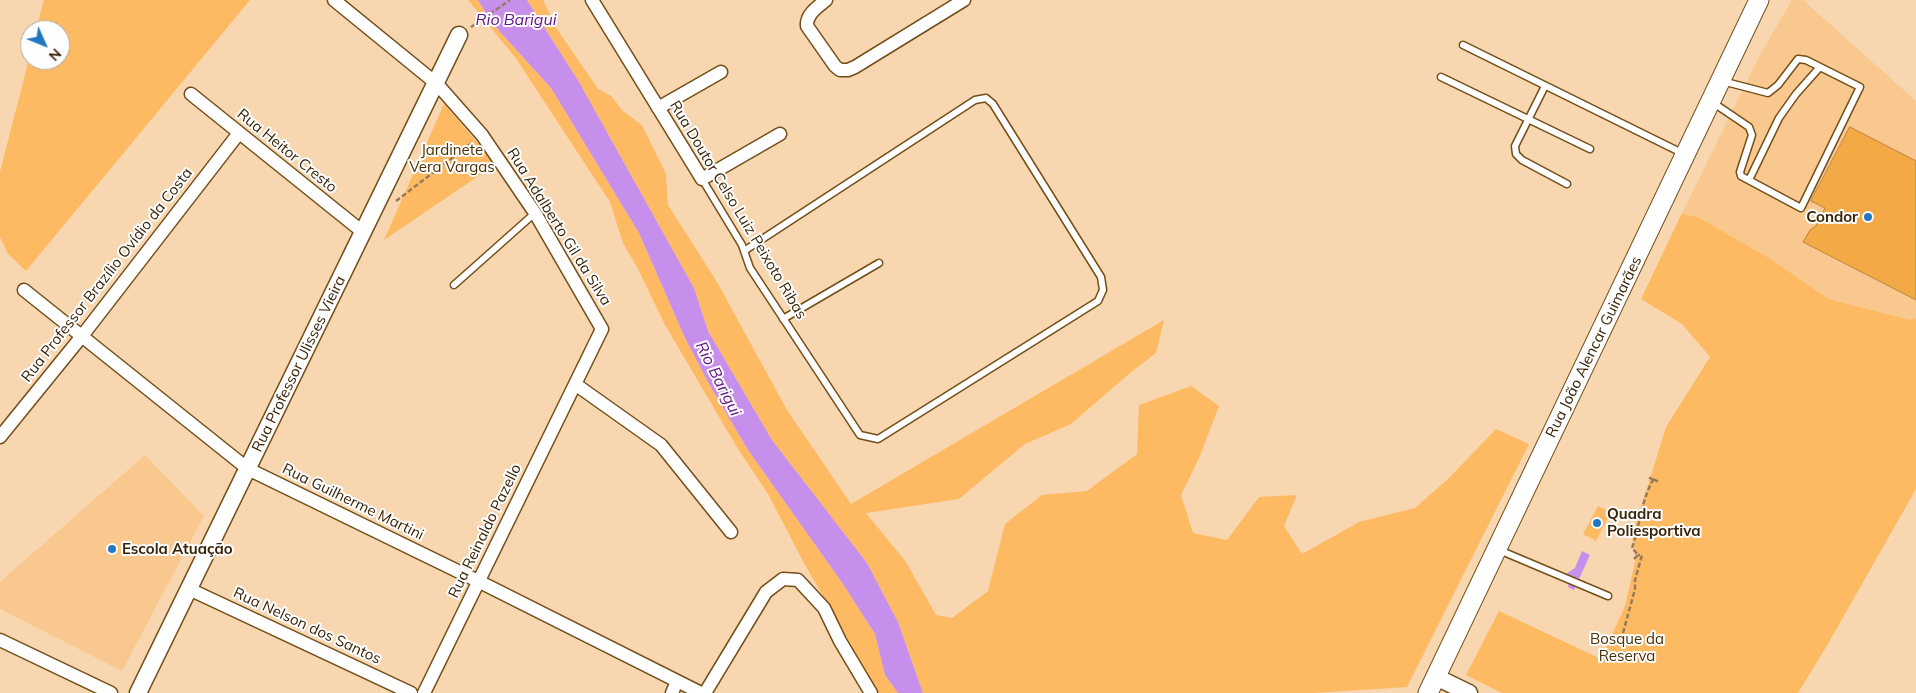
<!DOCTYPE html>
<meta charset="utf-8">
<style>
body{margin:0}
#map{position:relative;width:1916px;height:693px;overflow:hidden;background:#f8d6af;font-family:Mulish,sans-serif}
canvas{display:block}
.north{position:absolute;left:20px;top:20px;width:50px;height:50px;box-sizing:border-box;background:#fefefe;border:1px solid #b0a79b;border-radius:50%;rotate:134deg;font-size:14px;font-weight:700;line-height:20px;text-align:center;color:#3a2407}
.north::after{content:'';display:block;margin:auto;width:18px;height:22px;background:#2277c5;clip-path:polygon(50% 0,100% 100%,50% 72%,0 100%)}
</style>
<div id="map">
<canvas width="1916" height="693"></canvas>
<div class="north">N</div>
</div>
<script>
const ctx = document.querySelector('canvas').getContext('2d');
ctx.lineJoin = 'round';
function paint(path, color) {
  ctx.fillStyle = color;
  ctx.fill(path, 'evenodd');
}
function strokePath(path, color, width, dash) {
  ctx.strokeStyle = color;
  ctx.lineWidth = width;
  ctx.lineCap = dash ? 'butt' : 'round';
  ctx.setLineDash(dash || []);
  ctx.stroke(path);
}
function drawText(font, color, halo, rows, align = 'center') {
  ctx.font = font + ' Mulish,sans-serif';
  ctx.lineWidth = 4;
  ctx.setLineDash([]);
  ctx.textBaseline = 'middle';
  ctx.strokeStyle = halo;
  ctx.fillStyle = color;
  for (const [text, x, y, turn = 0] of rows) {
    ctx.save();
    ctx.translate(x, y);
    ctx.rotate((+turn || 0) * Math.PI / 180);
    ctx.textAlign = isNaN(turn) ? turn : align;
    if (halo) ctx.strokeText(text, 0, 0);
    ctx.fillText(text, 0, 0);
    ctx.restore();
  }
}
paint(new Path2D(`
 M1792 0H1803L1916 101V318L1910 320 1829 299 1769 258 1700 218 1682 213 1761 53Z
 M145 455 204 516 122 671 0 609V582Z`), '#f9c88e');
paint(new Path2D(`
 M44 0H250L26 271 8 254 0 237V172L30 55V60H60V30H36Z
 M468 0H478L492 23 551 88 639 233 685 338 709 384 748 450 843 584 875 634 885 675 898 693H879L804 563 768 494 738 449 665 325 637 267 623 243 610 202 515 57Z
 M527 0H543L557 29 598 89 611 96 623 111 642 125 666 174 668 205 717 282 787 410 851 504 1164 320 1156 353 1130 373 1071 424 1025 444 959 499 866 513 906 562 936 615 952 618 988 591 1005 524 1042 495 1087 491 1137 454 1139 405 1191 386 1219 406 1200 456 1181 495 1193 533 1227 540 1259 497 1297 495 1284 526 1302 554 1359 522 1415 508 1448 479 1496 429 1529 444 1407 687 1314 693H923L898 622 867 563 772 440 708 331 694 288 579 82Z
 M444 104 496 164 384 240Z
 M1682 213 1700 218 1769 258 1829 299 1910 320 1916 318V489L1829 642 1798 693H1502L1466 675 1499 611 1601 659 1625 606 1636 558 1632 537 1666 427 1710 357 1682 324 1641 299Z
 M1598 506 1611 512 1596 541 1583 534Z`), '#feba63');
paint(new Path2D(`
 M478 0H527L579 82 694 288 708 331 772 440 867 563 898 622 923 693H898L885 675 875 634 843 584 748 450 709 384 685 338 639 233 551 88 492 23Z
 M1582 551 1590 555 1574 590 1568 587 1569 583 1565 582 1563 576 1575 568Z`), '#c78fec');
const building = new Path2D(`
 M1850 127 1916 161V300L1803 242 1810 230 1816 226 1825 208 1811 201Z`);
paint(building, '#f3a945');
strokePath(building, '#ba8541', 1);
const service = new Path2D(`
 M1463 45 1684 154
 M1441 77 1590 149
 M1545 86 1515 146 1516 154 1522 160 1567 184
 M1712 102 1749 127 1752 135 1740 172 1741 176 1801 208 1860 87 1806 60 1798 59 1778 85 1768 93 1722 81
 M702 179 742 245 750 268 860 435 878 439 1098 301 1103 290 1101 277 993 104 986 98 975 100 744 251
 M1749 180 1779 118 1796 94 1820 67
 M454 285 535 213
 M783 319 879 263
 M1499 550 1608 596`);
const minor = new Path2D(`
 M334 0 437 84 482 135 535 213 602 329 424 693
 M592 0 702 179 780 134
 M826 0C818 7 806 14 807 26L835 66 840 70H848L855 67 964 0
 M191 94 364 233
 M658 108 721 72
 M24 290 248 469 478 581 701 693
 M575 384 661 445 731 532
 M0 437 82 336 239 133
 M189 589 411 693
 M0 640 111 693
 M672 693 677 681
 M705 693 766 592 783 579 798 580 824 608 840 641 871 693`);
const tertiary = new Path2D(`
 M1436 677 1469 693
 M138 693 459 35`);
const secondary = new Path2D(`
 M1428 693 1759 0`);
strokePath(service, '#744e18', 9);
strokePath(minor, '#744e18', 15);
strokePath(tertiary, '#744e18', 19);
strokePath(secondary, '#744e18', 21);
strokePath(new Path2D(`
 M471 27 510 0
 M396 201 473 142
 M1634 559 1638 555 1632 548C1640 525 1641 501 1653 480L1657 481 1650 478 1653 480
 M1623 633 1635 589V580L1642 555H1638`), '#977b59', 2.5, [5, 2.5]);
strokePath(service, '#fff', 6);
strokePath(minor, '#fff', 12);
strokePath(tertiary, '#fff', 16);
strokePath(secondary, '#fff', 19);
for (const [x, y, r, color] of [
 [1868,217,5,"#2277c5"],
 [1597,523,5,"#2277c5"],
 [112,549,5,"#2277c5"]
]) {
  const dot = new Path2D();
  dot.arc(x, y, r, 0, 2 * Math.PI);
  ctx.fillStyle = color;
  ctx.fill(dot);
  strokePath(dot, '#fefefe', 2);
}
drawText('15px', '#4d3004', '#fefefe', [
 ["Jardinete",452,150],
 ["Vera Vargas",452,167],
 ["Bosque da",1627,639],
 ["Reserva",1627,656]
]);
drawText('15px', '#3a2407', '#fefefe', [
 ["Rua Heitor Cresto",287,151,39],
 ["Rua Doutor Celso Luiz Peixoto Ribas",738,210,59],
 ["Rua Adalberto Gil da Silva",559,227,58],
 ["Rua Professor Brazílio Ovídio da Costa",107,275,-52],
 ["Rua João Alencar Guimarães",1594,347,-64],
 ["Rua Professor Ulisses Vieira",299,364,-64],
 ["Rua Guilherme Martini",353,502,26],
 ["Rua Reinaldo Pazello",485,531,-64],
 ["Rua Nelson dos Santos",307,626,25]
]);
drawText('bold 15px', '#3a2407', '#fefefe', [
 ["Condor",1858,217,"right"],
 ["Quadra",1607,514],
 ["Poliesportiva",1607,531],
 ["Escola Atuação",122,549]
], 'left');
drawText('italic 16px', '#601484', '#fefefe', [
 ["Rio Barigui",516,20],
 ["Rio Barigui",718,379,63]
]);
</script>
